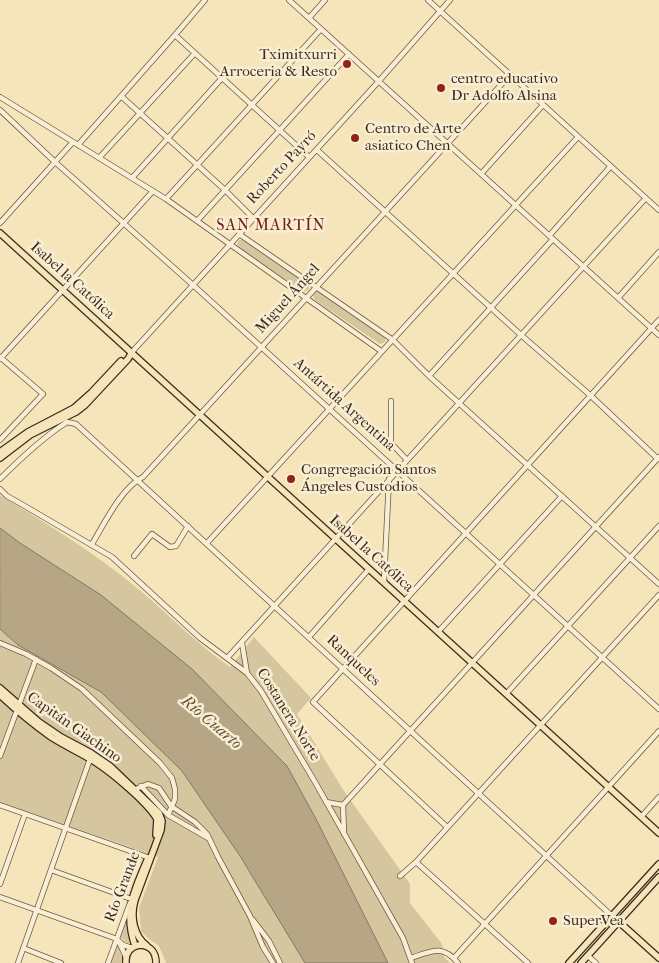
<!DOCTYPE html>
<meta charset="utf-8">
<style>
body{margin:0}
canvas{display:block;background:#f6e5bb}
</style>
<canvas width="659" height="963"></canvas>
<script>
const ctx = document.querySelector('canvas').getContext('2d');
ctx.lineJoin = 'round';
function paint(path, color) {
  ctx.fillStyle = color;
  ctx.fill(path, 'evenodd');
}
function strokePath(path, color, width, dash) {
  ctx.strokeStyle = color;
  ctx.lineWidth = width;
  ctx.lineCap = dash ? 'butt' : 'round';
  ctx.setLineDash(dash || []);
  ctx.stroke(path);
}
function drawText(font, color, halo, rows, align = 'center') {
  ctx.font = font + ' "IM FELL French Canon",serif';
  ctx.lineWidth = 5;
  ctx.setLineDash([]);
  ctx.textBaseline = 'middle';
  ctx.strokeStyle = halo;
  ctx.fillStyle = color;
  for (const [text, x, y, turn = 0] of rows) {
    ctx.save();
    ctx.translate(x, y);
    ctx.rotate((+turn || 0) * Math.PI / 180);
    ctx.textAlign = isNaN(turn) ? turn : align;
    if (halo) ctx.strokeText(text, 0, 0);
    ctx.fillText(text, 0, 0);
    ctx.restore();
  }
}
paint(new Path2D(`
 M239 240H245L309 285V290L304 292 239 248 237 244Z
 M315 291H319L385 337V342L380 344 315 300 313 296Z
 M0 495C41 520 83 546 121 575 159 604 191 640 230 667L254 637 311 698 297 714 342 788 410 884V903L442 944 444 957 450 963H388L316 819 287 766 192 669 101 595 20 543 0 528Z
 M0 629 18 645 101 692 182 771 240 856 305 963H166L159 946 149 939 141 931 139 908 158 857 0 802Z
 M127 917 130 943 128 945 120 936Z
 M118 944 122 957 121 963H111Z`), '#d6c6a0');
const water = new Path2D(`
 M0 528 20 543 101 595 192 669 287 766 316 819 388 963H305L240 856 182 771 101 692 18 645 0 629Z`);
paint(water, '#b6a685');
strokePath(water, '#84755b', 1);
const minor = new Path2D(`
 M289 0 659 335
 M428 0 659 210
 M309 18 325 0
 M175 35 309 157
 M121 96 225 190 253 218
 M0 97 166 199 381 351
 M0 110 55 162 193 285 659 709
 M78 145 175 35 205 0
 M317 150 521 335 590 395 658 459
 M99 158 195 53
 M481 174 543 105
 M132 178 222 78
 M166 199 321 29
 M197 221 349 54
 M0 223 73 142
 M239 234 393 340 429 376 659 584
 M549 236 610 167
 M618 298 659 252
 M132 352 379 81 450 0
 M0 357 43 394 0 440
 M0 359 153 191
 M429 376 553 239
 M391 401V443L407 460
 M0 479C21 458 42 438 67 422L76 424 612 916
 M0 489 7 496 23 505 112 557 200 638 247 673 261 691 315 782 403 938 412 963
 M207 543 578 137
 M92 544C104 524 122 487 143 477L510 75
 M134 556 152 534 170 547 176 546 188 526
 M384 582 389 479
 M438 632 562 496
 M309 637 369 569
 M0 643 26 654 51 668 82 689 160 763 172 778 175 789V799L168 815
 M242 643 247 673
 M228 657 645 199
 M506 694 659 526
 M0 756 36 659
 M141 786 168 815 208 838
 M134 792 138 788 148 784 159 788 171 806 195 822 207 834 218 857 250 916 263 947 273 963
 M326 802 343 805 344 834
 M0 805 150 858
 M343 805 659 457
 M641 817 659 797
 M447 827 313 702 659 320
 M416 862 528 963
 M51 870 134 900
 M400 876 416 862 659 595
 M0 884 25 814
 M0 897 117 939 123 945 132 948
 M253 920 269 941 280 963
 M119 942 126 957
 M23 948 61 963
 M588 956 596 963
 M411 958C432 951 442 944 458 963
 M454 958 659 731
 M18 963 90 759
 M108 963 130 903`);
const major = new Path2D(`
 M0 233 659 833
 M0 452 28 432 74 408 92 392 121 361
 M0 458 30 435 76 412 85 405 128 359 132 352
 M0 688 39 722 61 737 91 753 110 766 159 813 162 821 161 830 135 900C130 917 134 936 147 946
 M0 695C16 710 33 724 51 737 65 746 81 753 95 762 112 773 147 802 157 819L156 835
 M618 921 659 958
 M135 946C123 910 134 891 148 858
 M126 963C125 953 130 947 139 945 150 945 156 952 156 963
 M569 963 659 864
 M581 963 659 877`);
strokePath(minor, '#695a44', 6);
strokePath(major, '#3a2c1d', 8);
strokePath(minor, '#f9eed3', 4.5);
strokePath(major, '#f6e5bb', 5.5);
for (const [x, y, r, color] of [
 [347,64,5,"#8f2418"],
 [441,88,5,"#8f2418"],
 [355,138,5,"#8f2418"],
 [291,479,5,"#8f2418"],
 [553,921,5,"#8f2418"]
]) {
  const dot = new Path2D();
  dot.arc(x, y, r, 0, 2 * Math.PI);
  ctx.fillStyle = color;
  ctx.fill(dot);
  strokePath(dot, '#f9eed3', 2);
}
drawText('15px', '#3a2c1d', '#f9eed3', [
 ["Tximitxurri",337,55,"right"],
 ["Arroceria & Resto",337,72,"right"],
 ["centro educativo",451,79],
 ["Dr Adolfo Alsina",451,96],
 ["Centro de Arte",365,129],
 ["asiatico Chen",365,146],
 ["Congregación Santos",301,470],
 ["Ángeles Custodios",301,487],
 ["SuperVea",563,921]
], 'left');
drawText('15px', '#3a2c1d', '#f9eed3', [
 ["Roberto Payró",282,168,-47],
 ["Isabel la Católica",72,281,42],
 ["Miguel Ángel",288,299,-48],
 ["Antártida Argentina",344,405,42],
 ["Isabel la Católica",371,554,42],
 ["Ranqueles",353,661,43],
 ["Costanera Norte",288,715,58],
 ["Capitán Giachino",74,728,35],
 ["Río Grande",123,887,-69]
]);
ctx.letterSpacing = '1px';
drawText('16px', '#7a1f14', '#f9eed3', [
 ["SAN MARTÍN",271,226]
]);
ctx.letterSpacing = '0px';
drawText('italic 16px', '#5f513c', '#f9eed3', [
 ["Río Cuarto",211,723,40]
]);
</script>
